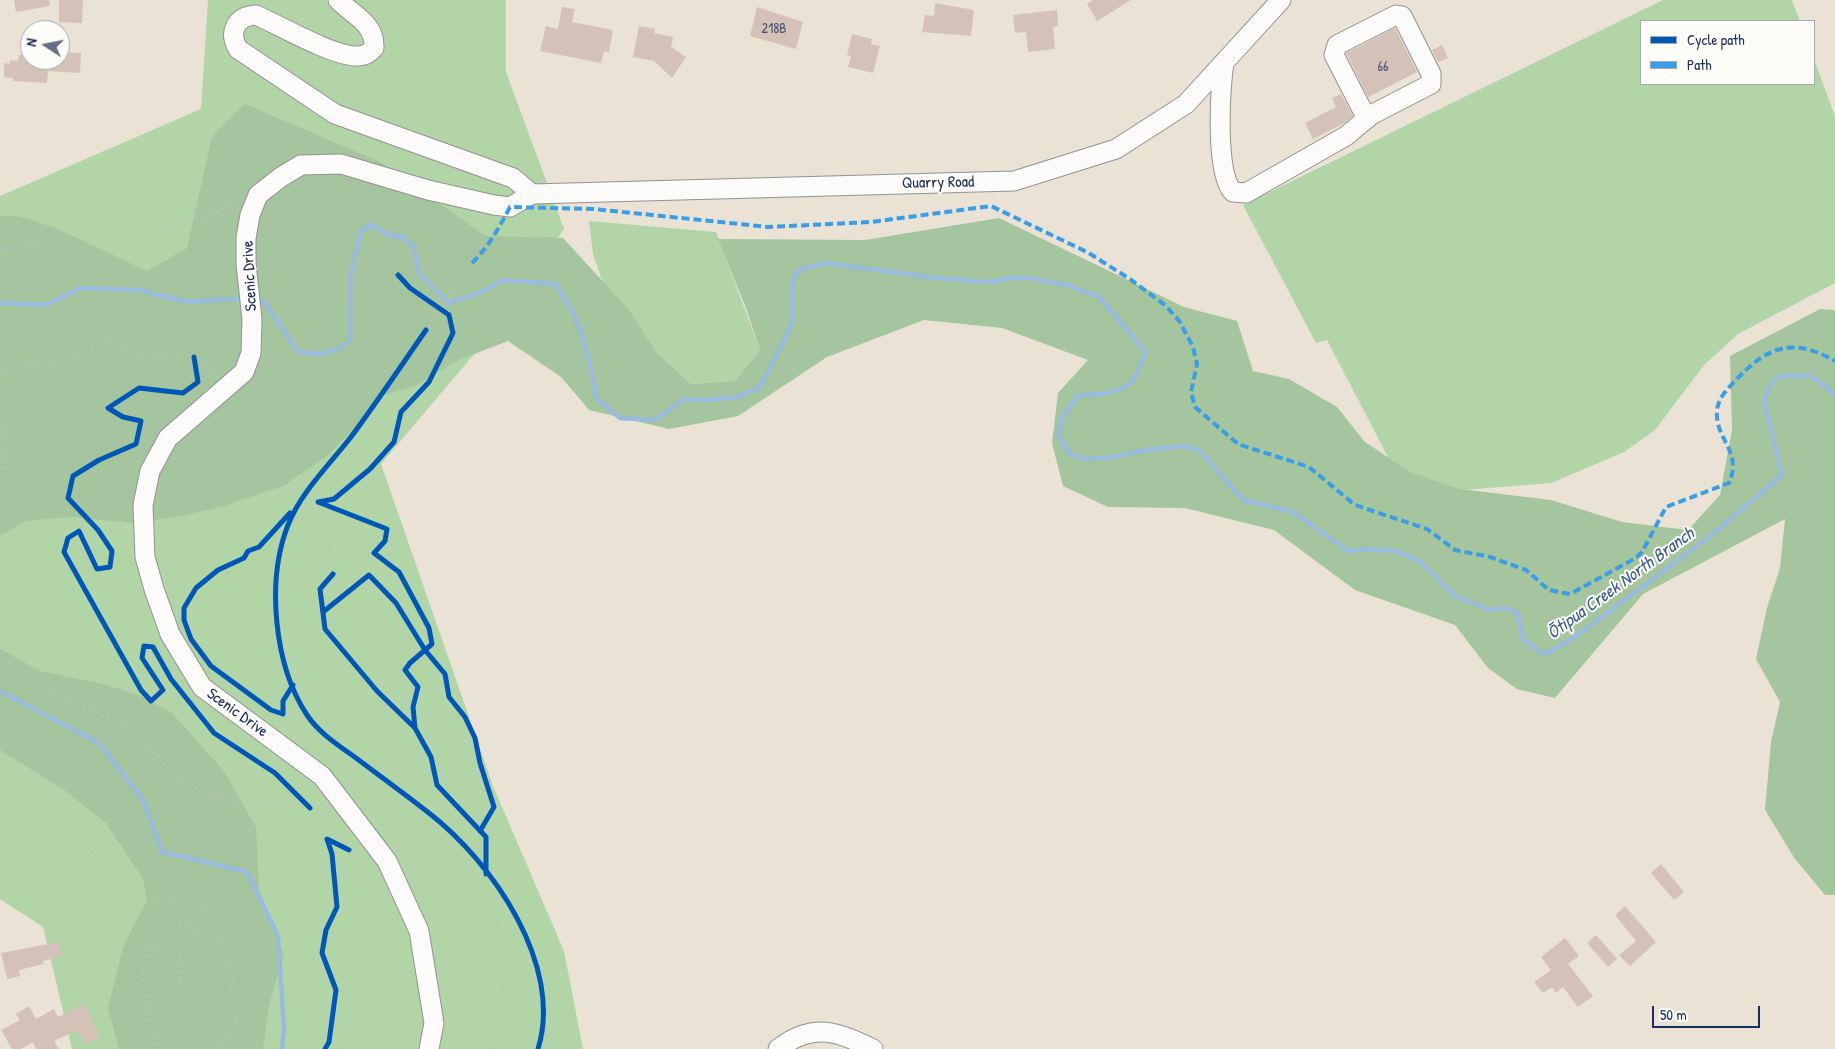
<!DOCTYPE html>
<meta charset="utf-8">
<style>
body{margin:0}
#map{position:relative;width:1835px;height:1049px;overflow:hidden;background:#eae2d4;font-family:"Patrick Hand",sans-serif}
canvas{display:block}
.legend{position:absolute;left:1640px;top:20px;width:175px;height:65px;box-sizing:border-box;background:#fdfcf7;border:1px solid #a3aaba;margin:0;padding:6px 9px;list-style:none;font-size:15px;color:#1b2f5e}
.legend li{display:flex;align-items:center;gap:10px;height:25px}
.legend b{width:25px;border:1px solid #a3aaba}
.north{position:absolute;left:20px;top:20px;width:50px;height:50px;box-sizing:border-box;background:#fdfcf7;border:1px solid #a3aaba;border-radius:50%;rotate:281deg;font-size:14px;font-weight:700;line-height:20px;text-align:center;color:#1b2f5e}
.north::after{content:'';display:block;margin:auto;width:18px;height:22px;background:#636e87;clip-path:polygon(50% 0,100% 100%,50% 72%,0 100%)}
.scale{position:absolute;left:1652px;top:1006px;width:108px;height:22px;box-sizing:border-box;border:2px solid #1b2f5e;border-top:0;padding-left:6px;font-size:15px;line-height:18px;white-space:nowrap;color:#1b2f5e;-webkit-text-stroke:4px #fdfcf7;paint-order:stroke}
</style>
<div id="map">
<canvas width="1835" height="1049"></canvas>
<ul class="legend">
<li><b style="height:6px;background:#0057b8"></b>Cycle path</li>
<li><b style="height:6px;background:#3b9de6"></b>Path</li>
</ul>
<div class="north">N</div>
<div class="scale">50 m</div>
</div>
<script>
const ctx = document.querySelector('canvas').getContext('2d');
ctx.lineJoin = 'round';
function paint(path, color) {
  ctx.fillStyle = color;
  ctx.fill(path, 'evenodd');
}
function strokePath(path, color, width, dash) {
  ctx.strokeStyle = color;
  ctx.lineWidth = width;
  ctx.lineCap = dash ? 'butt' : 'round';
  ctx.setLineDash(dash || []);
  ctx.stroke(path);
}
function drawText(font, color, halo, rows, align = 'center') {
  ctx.font = font + ' "Patrick Hand",sans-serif';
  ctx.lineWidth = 4;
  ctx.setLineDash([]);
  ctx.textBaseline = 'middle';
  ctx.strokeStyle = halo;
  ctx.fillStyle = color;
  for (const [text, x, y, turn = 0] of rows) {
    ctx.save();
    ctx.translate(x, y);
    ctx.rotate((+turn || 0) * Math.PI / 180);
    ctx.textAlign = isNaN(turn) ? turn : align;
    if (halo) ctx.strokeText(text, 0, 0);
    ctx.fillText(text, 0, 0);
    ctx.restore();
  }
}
paint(new Path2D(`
 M208 0H506V72L564 229 476 352 381 464 493 786 564 951 583 1049H72L43 927 0 899V196L201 109Z
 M1663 0H1792L1800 21H1641V84H1814V59L1835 116V283L1738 334 1704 365 1655 430 1624 452 1551 483 1438 492 1402 484 1327 340 1316 343 1243 205Z
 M589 221 716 232 760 350 735 381 691 384 657 353 631 312 603 283 593 254Z`), '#b2d5a8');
paint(new Path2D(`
 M245 104 380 162 486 236 563 238 631 312 657 353 691 384 735 381 760 350 746 308 718 239 865 240 999 218 1184 307 1237 321 1253 371 1289 379 1337 407 1365 442 1410 472 1460 489 1551 500 1622 522 1688 530 1720 495 1732 430 1730 356 1820 309 1835 310V895H1825L1795 859 1765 810 1771 742 1780 702 1756 659 1767 608 1780 568 1785 519 1643 594 1555 698 1517 689 1488 668 1455 625 1355 590 1274 530 1185 508 1108 507 1063 486 1052 443 1058 393 1088 360 1002 328 924 320 827 357 738 416 669 429 589 410 561 377 508 341 456 361 417 385 378 397 366 418 324 458 283 486 224 506 177 517 133 523 72 517 26 521 0 536V217C25 207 119 259 147 271L187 248 212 137Z
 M0 649 40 671 103 684 139 695 172 713 223 770 256 827 259 889 284 955 269 1005 263 1049H119L108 1008 123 947 147 900 143 879 106 823 67 792 0 750Z`), '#a4c59e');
strokePath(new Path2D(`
 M255 300 262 301 268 307 298 352C323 355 330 355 350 341L351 272 361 231 371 225 389 235 402 237 413 246 419 273 449 303 483 291 503 280 555 284C582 319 589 355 596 398L620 418 655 420 684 399 707 400 738 397 760 387 792 324V286L796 273 804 268 826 263 935 278 992 282 1010 278H1031L1070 286 1099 297 1146 352C1142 361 1138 372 1133 380 1122 395 1094 394 1078 396L1062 418 1058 435 1070 454 1085 459 1107 458 1146 450 1185 446 1199 450 1243 500 1293 512 1348 551 1365 549 1396 551 1421 562 1455 596 1490 610 1506 608 1518 613 1523 639 1539 652 1548 653 1575 637 1713 534 1782 475 1764 401 1771 383 1780 376H1812L1835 395
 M0 303 46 305 80 288 139 290 187 302 245 298
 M0 691 99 743 143 800 162 852 247 872 278 936 284 1029 282 1049`), '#9abbde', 4.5);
paint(new Path2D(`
 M14 0H49L50 6 16 12Z
 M59 0H83L82 23 59 22Z
 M1093 0H1131L1097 21 1087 4Z
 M935 3 974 10 971 36 922 32 925 15 934 16Z
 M562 7 575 9 572 22 613 30 609 52 604 51 601 63 540 51 546 26 558 29Z
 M757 7 803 22 796 49 750 36Z
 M1057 10 1058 26 1053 27 1055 49 1028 52 1026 32 1015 33 1013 15Z
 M639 26 655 29 654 33 673 37 671 47 686 57 672 78 654 61 633 57Z
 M1395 28 1417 72 1368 97 1346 53Z
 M852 34 872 39 871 44 880 46 873 73 848 67 851 56 847 55Z
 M1442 45 1448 58 1438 62 1432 50Z
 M60 52 81 53 80 73 48 71 47 83 13 81V78L4 77V63L10 64V60L18 61 19 55H30V60H60Z
 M1341 94 1353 116 1344 123 1313 139 1305 123 1336 107 1332 98Z
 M1661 864 1684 892 1674 900 1651 873Z
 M1625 906 1656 942 1630 966 1619 955 1636 941 1615 915Z
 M1596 935 1617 959 1608 967 1587 943Z
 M1565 938 1579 956 1568 964 1593 996 1578 1007 1563 987 1556 993 1552 987 1543 993 1534 982 1551 970 1541 957Z
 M59 942 62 956 43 961 44 964 19 970 20 976 7 979 1 953Z
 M84 1004 100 1037 85 1044 77 1030 54 1041 59 1049H36L33 1042 21 1049H12L1 1030 20 1020 16 1014 29 1006 36 1019 54 1009 58 1017Z`), '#d4c2b8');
const minor = new Path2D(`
 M338 0C354 16 375 23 374 48 369 53 365 56 357 56 332 56 281 26 256 15 236 16 228 32 238 49L335 114 513 178 532 194
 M1224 63C1220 90 1215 173 1233 192L1246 193 1346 136 1371 115 1431 84V74L1402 16 1396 15 1337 45 1334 55 1367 119
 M429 1049 434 1023 419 931 387 861 322 776 202 687 170 634 154 589 145 557 143 505 150 471 168 438 244 372 251 353 252 319 246 264V238L250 215 258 195 281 177 301 165 341 164 428 190 494 205 510 207 532 194 1014 181 1116 149 1186 104 1281 0
 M778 1049C812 1022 838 1031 873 1049`);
strokePath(minor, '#939293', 21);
strokePath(new Path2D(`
 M0 249 29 247 54 234 74 230 102 232 165 228 202 218 222 210 238 189 243 188
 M426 330 472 263
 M0 372C24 362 54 364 78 354 88 350 95 344 106 343 120 342 127 355 140 357 170 360 193 339 215 377
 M0 420 7 433 0 481
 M166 575 183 550 192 541 306 482 311 486 325 525 333 574
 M0 654 27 677 70 702 115 719 134 732 182 780 206 796 239 803 298 804 323 815 386 900
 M0 757C14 765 38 776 49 788 80 823 94 875 140 895 158 903 181 903 201 905 217 928 232 958 233 987L223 997 233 1007 237 1021 222 1042 220 1049
 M543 1025 558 1049
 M160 1049C150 1020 135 975 149 946L155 947 170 976 180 981 183 969 174 932 180 925C197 925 207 938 222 944
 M343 1049 373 957 392 928V914
 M491 1049 496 1041 504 1008 495 886`), '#c0c0c2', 2.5, [1, 4]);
strokePath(minor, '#fcfbf9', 19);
strokePath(new Path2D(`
 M472 263C489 246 499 228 510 207L594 209 768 227 871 222 991 206 1087 252 1130 279 1166 306 1180 322 1193 347 1197 364 1191 392 1195 407 1238 444 1309 467 1355 505 1427 529 1455 550 1490 557 1526 570 1549 590 1570 594 1636 558 1642 552 1666 507 1729 483C1743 451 1715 440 1717 411 1718 398 1726 391 1734 382 1767 347 1791 336 1835 361`), '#3b9de6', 4, [8, 4]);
strokePath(new Path2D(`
 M398 275 410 288 449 315 453 333 429 382 401 412 394 442 370 469 334 499 318 502 387 529 385 541 374 553 399 572 429 628 432 644 410 663 405 670 418 687 413 707 415 728
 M426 330C401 366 377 402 351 437 329 465 301 492 288 525 266 581 274 665 307 715 319 733 338 745 356 758 380 776 405 794 429 813 492 862 564 965 538 1049
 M194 357 198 382 183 393 139 388 108 408 123 417 141 421 136 444 99 460 73 476 68 498 98 530 112 551 110 567 97 569 79 531 68 538 64 552 141 690 151 701 163 690 142 658 144 646 153 647 171 679 214 733 275 773 310 808
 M290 513 259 547 248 551 244 558 218 570 196 588 184 608V620L191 639 211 666 271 710 283 714V701L293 685
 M333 574 320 589 325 629 377 691 415 728 431 757 437 785 486 837V874
 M323 612 369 575 396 603 425 650 445 674 449 697 465 717 475 738 480 763 494 807 480 831
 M325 1049 329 1042 336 990 322 953 326 930 337 907 332 854 327 839 349 850`), '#0057b8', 5);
drawText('14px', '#495474', null, [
 ["218B",774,29],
 ["66",1383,67]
]);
drawText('16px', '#1b2f5e', '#fdfcf7', [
 ["Quarry Road",938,183,-1],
 ["Scenic Drive",250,276,-93],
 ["Scenic Drive",237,713,36]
]);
drawText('italic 18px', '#3b5a8d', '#fdfcf7', [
 ["Ōtipua Creek North Branch",1621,584,-36]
]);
</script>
